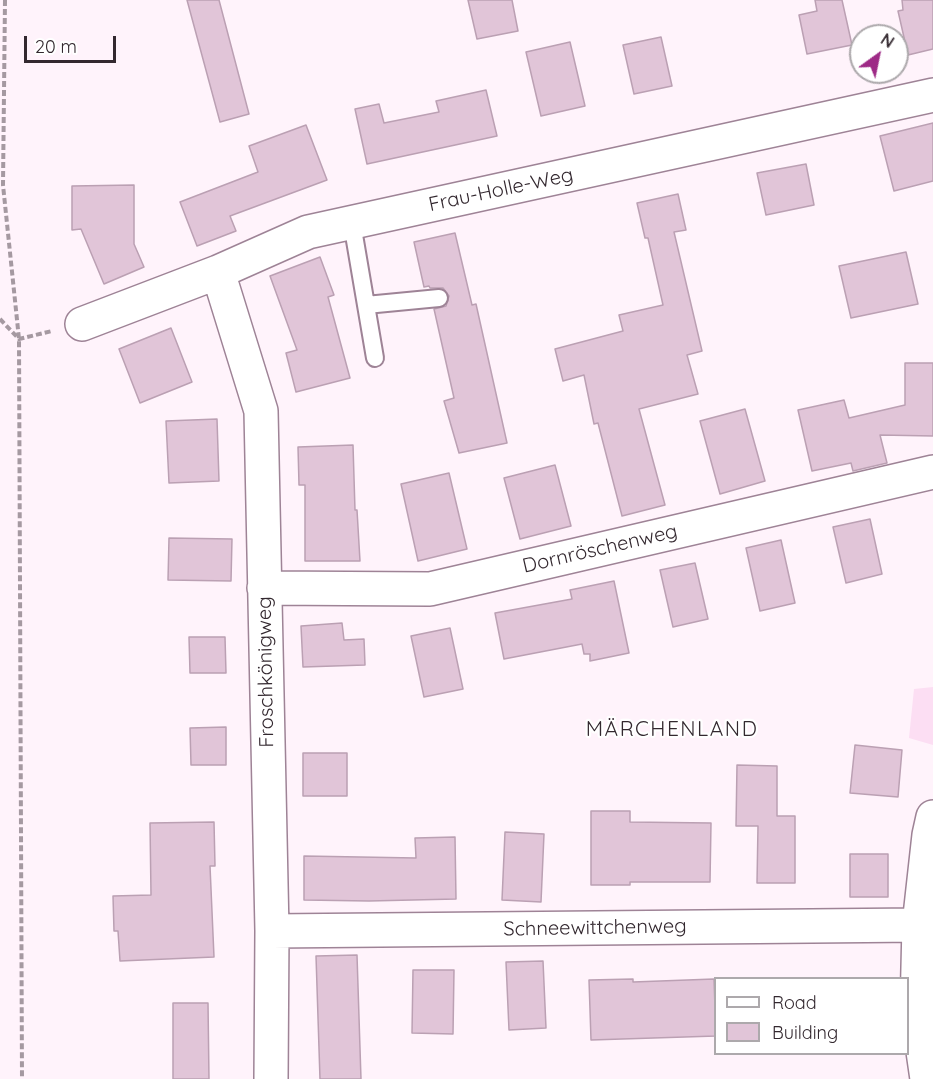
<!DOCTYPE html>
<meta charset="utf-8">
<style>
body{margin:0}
#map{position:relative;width:933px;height:1079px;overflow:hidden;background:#fff3fb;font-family:Quicksand,sans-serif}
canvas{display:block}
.legend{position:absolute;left:714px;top:977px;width:195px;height:78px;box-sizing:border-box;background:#fff;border:2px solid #ada9ac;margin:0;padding:8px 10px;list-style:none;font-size:18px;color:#33282f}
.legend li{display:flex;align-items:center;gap:12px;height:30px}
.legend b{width:30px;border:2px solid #ada9ac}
.north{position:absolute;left:849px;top:24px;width:60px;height:60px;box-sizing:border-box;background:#fff;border:2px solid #ada9ac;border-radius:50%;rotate:33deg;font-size:16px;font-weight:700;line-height:24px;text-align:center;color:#33282f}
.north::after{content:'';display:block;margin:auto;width:21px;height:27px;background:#9e2a86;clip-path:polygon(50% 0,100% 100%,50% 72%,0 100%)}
.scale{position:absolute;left:24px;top:36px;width:92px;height:27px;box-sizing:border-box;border:3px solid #33282f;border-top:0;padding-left:8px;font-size:18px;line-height:21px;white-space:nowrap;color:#33282f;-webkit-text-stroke:4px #fff;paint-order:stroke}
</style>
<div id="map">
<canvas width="933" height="1079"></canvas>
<ul class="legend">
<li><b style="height:8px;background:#fff"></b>Road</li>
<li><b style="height:16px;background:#e1c5d8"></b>Building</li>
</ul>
<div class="north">N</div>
<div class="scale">20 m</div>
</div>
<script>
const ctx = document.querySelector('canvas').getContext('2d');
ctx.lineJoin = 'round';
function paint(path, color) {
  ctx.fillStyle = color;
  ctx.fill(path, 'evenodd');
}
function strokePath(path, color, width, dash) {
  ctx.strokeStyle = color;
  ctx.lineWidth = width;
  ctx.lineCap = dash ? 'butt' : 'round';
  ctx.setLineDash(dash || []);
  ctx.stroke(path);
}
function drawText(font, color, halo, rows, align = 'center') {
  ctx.font = font + ' Quicksand,sans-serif';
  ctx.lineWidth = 4.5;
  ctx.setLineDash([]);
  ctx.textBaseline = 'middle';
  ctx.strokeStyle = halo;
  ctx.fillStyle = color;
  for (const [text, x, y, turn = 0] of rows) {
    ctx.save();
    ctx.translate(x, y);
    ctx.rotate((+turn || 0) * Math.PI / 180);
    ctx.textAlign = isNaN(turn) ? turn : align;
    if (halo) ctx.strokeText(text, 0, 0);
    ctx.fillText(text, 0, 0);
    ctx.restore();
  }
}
paint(new Path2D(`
 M933 687V745L909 738 914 689Z`), '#fcdef3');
const building = new Path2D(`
 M187 0H219L249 114 220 122Z
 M468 0H512L518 31 477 39Z
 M815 0H842L852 45 807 54 799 15 817 11Z
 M902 0H933V49L908 55 898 11 903 10Z
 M661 37 672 86 634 94 623 45Z
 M570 42 585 106 541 116 526 52Z
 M486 90 497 136 367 164 355 109 379 104 384 123 439 112 436 101Z
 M933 123V181L894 191 880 136Z
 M306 125 327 180 230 216 236 231 197 246 180 202 258 172 249 146Z
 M806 164 814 205 766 215 757 173Z
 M134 185V244L144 267 104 284 81 229 72 230V186Z
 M678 194 686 230 674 232 702 351 687 355 698 394 639 409 665 505 622 516 598 423 594 424 584 375 563 381 555 349 623 331 619 315 663 305 648 238H645L637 203Z
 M455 233 472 305 476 304 507 443 459 453 444 401 454 398 434 309 446 306 449 296 443 288H430L429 286 424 287 414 242Z
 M906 252 918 304 851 318 839 266Z
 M320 257 334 295 328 297 350 378 296 392 286 353 297 350 270 276Z
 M171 328 192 382 140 403 119 349Z
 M905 363H933V436L880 435 887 463 853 471 851 463 812 471 798 410 844 400 849 418 905 405Z
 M745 409 765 481 720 494 700 421Z
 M217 419 219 481 169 483 166 421Z
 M353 445 355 510H357L360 561H305V485H299L298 447Z
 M555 465 571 526 520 539 504 478Z
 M449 473 467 549 418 561 401 484Z
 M870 519 882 574 846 583 833 527Z
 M169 538 232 539 231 581 168 580Z
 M781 540 795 603 760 611 746 548Z
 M695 563 708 619 673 627 660 570Z
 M614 581 629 653 590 661V654H584L582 644 504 659 495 613 572 599 570 590Z
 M342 623 344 640 364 639 365 665 303 667 301 626Z
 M450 628 463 689 424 697 411 636Z
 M189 637H225L226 673H190Z
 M226 727V765H191L190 728Z
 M855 745 902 750 898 797 850 793Z
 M303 753H347V796H303Z
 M737 765 777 766V816H795V883H757L758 826H736Z
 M591 811H630V822L711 823 710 882H630V885H591Z
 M214 822 215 866H210L214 957 120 961 118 931H114L113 896 151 895 150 823Z
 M505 832 544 834 541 902 502 900Z
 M455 837 456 899 369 901 304 900V856L416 858 415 838Z
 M850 854H888V897H850Z
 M357 955 361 1079H320L316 956Z
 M543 961 546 1028 509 1030 506 962Z
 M413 970H454L453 1034 412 1033Z
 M633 979V982L714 979 716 1036 591 1040 589 980Z
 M173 1003H208L209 1079H173Z`);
paint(building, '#e1c5d8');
strokePath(building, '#bba0b3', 1.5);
const lane = new Path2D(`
 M352 223 375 358
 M366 305 439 298`);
const street = new Path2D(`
 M218 272 261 411 272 931 271 1079
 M82 324 218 272 308 232 933 95
 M264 588 430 589 933 472
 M272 931 919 925
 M927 1079 917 1010 919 925 929 835 933 817`);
strokePath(lane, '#9e8396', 20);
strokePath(street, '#9e8396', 36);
strokePath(new Path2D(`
 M5 0 3 185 19 339 22 1079
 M0 319 19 339 52 331`), '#a599a1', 4, [6, 3]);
strokePath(lane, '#fff', 16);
strokePath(street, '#fff', 33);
drawText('20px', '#33282f', '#fff', [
 ["Frau-Holle-Weg",501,190,-12],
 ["Dornröschenweg",600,549,-13],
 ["Froschkönigweg",266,672,-91],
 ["Schneewittchenweg",595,928,-1]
]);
ctx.letterSpacing = '1.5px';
drawText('21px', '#33282f', '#fff', [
 ["MÄRCHENLAND",672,730]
]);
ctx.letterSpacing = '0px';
</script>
